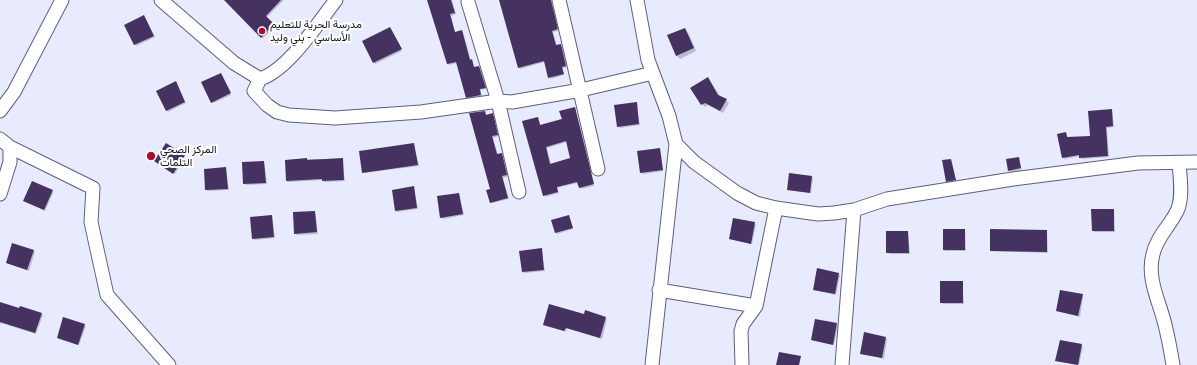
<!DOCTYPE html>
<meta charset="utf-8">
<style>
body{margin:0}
canvas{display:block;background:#e8eafe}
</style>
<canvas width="1197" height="365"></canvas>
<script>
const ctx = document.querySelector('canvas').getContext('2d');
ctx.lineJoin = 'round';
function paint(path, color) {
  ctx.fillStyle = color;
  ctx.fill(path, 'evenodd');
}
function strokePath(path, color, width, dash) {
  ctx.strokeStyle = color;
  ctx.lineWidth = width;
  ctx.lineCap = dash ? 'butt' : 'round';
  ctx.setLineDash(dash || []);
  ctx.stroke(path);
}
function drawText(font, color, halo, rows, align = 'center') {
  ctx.font = font + ' "Titillium Web",Vazirmatn,sans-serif';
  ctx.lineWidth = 4;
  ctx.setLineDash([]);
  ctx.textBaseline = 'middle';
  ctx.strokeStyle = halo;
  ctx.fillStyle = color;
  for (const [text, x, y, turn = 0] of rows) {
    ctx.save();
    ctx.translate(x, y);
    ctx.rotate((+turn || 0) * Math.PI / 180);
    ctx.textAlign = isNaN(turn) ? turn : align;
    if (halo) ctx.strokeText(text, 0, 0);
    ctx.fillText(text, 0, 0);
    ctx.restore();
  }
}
paint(new Path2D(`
 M225 0H284L266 18 275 26 263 38Z
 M428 0H452L456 14 451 16 455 33 462 31 463 32 471 61 475 68H480L486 89 480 90 482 96 468 98 467 97 457 63 450 65 448 64Z
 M499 0H545L554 10 558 31 553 32 557 46 562 47 567 67 562 69 564 75 551 79 545 62 520 69 519 67Z
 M145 18 155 37 136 46 135 44Z
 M390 28 402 51 375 64 373 62Z
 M685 29 688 32 696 51 680 59 676 55Z
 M221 74 231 95 213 103 212 102Z
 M710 81 720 96 729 103 723 113 708 105 705 107 702 104Z
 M177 84 186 103 168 112 167 111Z
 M636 103 640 125 620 128 618 126Z
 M575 108 594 186 581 189 577 183 557 188 559 193 545 197 538 118 541 126 563 119ZM567 142 571 159 551 164 547 148Z
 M1112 110 1114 127 1107 128 1109 157 1082 159 1080 156 1065 159 1063 158 1066 133 1068 138 1091 137Z
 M485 112 487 116H494L498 136 493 138 498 155 503 156 508 176 503 178 509 199 492 203Z
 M414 145 419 166 364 173 363 172Z
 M659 149 663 171 643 174 641 172Z
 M184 156 185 158 175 174 157 163Z
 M1018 158 1022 170 1011 172 1009 170Z
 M307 159H342L345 181 324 182 323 180 288 182 287 181Z
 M951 160 956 181 949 182 947 181Z
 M264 162 267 184 246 185 244 183Z
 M226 168 229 190 208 191 206 190Z
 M811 176 813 178 811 193 788 190Z
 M414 187 418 209 397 212 396 211Z
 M52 191 53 193 45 211 26 202Z
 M459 194 464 215 443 219 441 217Z
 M1114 210 1115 232H1094L1093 230Z
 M315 212 318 234 297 235 295 233Z
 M272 216 275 238 254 240 253 238Z
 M569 216 573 229 557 234 556 232Z
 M754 223 756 225 752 244 730 239Z
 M965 230 966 251H945L944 250Z
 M1047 231 1048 253 991 251Z
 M887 232H908L910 254H889Z
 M541 249 545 271 524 273 523 272Z
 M33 250 35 252 29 271 7 263Z
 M838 274 840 275 836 295 814 290Z
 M962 282 964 304H943L941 302Z
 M1082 295 1083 297 1080 317 1058 311Z
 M0 303 20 310 41 314 43 315 36 334 1 323 0 325Z
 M586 312 607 319 602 339 567 328 566 332 544 324 584 316Z
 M837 324 838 325 834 345 812 340Z
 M84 325 86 326 79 345 58 338Z
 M865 334 887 339 884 359 861 353Z
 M1081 345 1083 347 1079 365 1056 361Z`), '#0003');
paint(new Path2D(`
 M224 0H281L266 16 274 24 261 38Z
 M427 0H451L455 13 450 14 455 32 462 30 470 60 472 59 474 67 479 66 486 88 480 89 481 95 466 98 456 62 447 64Z
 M499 0H551L558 29 552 31 556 45 561 44 566 66 562 67 564 74 548 78 544 61 518 68Z
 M144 15 154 36 134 45 124 25Z
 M390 27 402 49 373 63 362 41Z
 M685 28 694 48 676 56 667 35Z
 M221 73 231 93 211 103 201 82Z
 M708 77 718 95 727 99 720 111 705 103 701 105 690 88Z
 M176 81 185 102 166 111 156 91Z
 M637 102 639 124 617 127 614 105Z
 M575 107 594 184 579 188 577 182 557 187 558 192 543 196 522 121 538 117 540 125 562 119 559 111ZM566 141 570 158 550 164 546 147Z
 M1112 109 1113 126 1106 127 1108 156 1079 158V155L1062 158 1057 134 1066 132 1067 137 1090 136 1088 111Z
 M485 111 486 115 493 113 498 135 492 136 497 154 502 153 507 175 502 176 508 198 490 203 486 190 490 189 469 113Z
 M166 143 185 155 173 174 154 161Z
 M414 143 418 165 362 173 359 151Z
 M660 148 663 170 640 173 637 151Z
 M1019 157 1021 168 1008 171 1006 159Z
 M307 158V160L343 158 344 180 322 181V179L286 181 285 160Z
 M951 159 956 180 946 182 942 160Z
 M264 161 266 183 243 184 242 162Z
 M226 167 228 189 205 190 204 169Z
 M789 173 812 176 810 193 787 190Z
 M32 181 53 190 44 210 23 201Z
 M414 186 417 208 395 211 392 190Z
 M459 193 463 214 440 218 437 196Z
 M1091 209H1114V231H1092Z
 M315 211 317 232 294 234 293 212Z
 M272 215 274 237 252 239 250 217Z
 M569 215 573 228 555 233 551 220Z
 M733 218 755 222 751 244 729 239Z
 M943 229H965V250H943Z
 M990 229 1047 230V252L990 251Z
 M886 231H908L909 253H886Z
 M12 243 34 250 27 270 6 263Z
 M542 248 544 270 522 272 519 251Z
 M817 268 839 273 835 294 813 290Z
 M940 281H963V303H940Z
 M1060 290 1083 294 1078 316 1056 311Z
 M0 302 19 308 20 306 42 313 35 333 0 322Z
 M549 304 584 314 585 310 606 317 600 338 566 328 564 331 543 325Z
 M63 317 85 324 78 345 57 338Z
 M815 319 837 323 833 345 811 340Z
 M864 332 886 337 882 358 860 354Z
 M1060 340 1082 344 1078 365 1055 361Z
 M779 352 801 356 799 365H776Z`), '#453260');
const minor = new Path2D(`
 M161 0 234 63 260 79C289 69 317 24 336 0
 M559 0 598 169
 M637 0 648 60 669 116 676 144 694 162 737 193 756 203 776 208 818 214 834 213 854 210 887 199 1013 179 1138 163 1197 162
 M468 2 498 101 519 192
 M260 79 254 91 267 105 277 112 289 115 335 118 421 112 498 101 512 102 581 90 653 73
 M0 111 14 92 62 0
 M0 139 10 147V162L0 194
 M10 147 93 188 91 222 107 295 169 365
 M659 290 756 306
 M652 365 676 144
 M742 365 741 331 743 324 756 306 776 208
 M842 365 854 210
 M1173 365C1171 353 1169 341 1166 329 1161 304 1146 280 1153 254 1157 236 1171 225 1178 209 1183 195 1180 177 1179 163`);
strokePath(minor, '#5e5f7c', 15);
strokePath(minor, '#fff', 13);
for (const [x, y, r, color] of [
 [262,31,4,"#a70f30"],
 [151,156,5,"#a70f30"]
]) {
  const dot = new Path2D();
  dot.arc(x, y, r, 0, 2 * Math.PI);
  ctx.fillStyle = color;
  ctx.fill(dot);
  strokePath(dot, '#fff', 1.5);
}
drawText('11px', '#141520', '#fff', [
 ["مدرسة الحرية للتعليم",270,25],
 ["الأساسي - بني وليد",270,38],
 ["المركز الصحي",160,150],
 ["التلمات",160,163]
], 'left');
</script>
